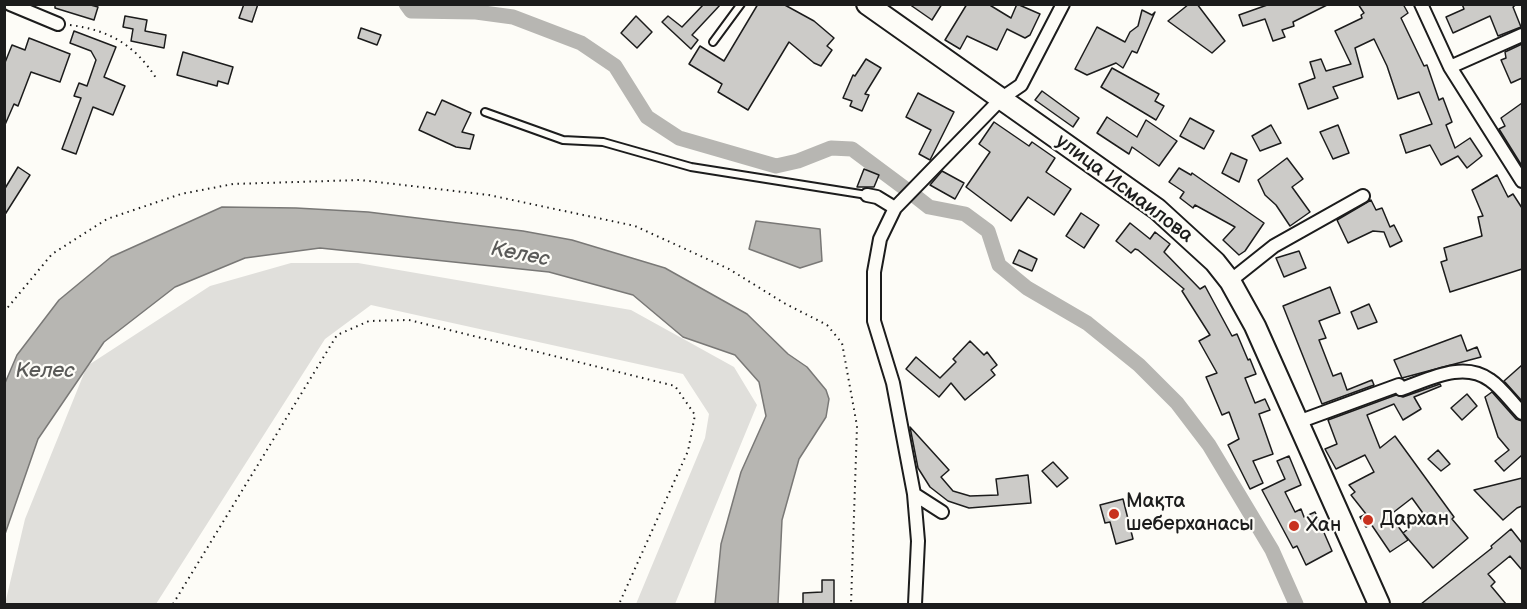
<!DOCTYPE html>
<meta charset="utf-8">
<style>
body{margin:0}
#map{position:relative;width:1527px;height:609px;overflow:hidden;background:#fdfcf7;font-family:"Balsamiq Sans",sans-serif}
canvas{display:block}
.frame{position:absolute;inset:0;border:6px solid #1c1c1c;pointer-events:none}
</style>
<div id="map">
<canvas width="1527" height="609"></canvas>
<div class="frame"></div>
</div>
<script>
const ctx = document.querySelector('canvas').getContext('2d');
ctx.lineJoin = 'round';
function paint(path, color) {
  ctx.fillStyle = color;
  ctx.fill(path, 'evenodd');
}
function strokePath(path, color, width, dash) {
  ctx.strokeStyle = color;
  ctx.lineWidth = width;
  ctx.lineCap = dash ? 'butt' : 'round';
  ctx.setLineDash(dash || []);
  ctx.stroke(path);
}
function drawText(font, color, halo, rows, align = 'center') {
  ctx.font = font + ' "Balsamiq Sans",sans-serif';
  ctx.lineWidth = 4.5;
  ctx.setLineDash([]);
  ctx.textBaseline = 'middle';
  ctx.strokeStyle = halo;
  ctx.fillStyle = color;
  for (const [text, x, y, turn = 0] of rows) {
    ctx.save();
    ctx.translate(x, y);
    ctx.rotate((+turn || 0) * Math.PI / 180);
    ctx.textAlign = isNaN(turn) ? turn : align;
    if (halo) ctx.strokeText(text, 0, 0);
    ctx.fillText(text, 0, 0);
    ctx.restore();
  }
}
paint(new Path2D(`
 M291 263H358L631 310 734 367 757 405 675 604H636L705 438 709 414 683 374 371 305 325 339 156 604H5L25 519 87 366 210 286Z`), '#e0dfdb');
const water = new Path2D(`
 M222 207 296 208 368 212 523 231 572 240 665 268 747 314 788 354 807 367 826 390 829 399 826 417 799 459 782 520 778 604H715L721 544 741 472 766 416 759 382 735 355 683 337 633 295 549 272 320 248 245 258 175 287 104 342 38 439 5 534V383L17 355 59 300 111 257Z
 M756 221 820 229 822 261 800 268 749 249Z`);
paint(water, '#b7b6b2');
strokePath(water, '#797876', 1.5);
strokePath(new Path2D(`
 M406 4 411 11 476 12 513 17 581 43 615 66 647 117 679 138 776 166 798 161 831 148 852 149 907 190
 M915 196 929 207 965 214 988 231 999 265 1027 288 1087 323 1139 365 1177 403 1209 445 1272 550 1296 604`), '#b7b6b2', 15);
const building = new Path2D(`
 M55 4H87L98 7 94 20 55 8Z
 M244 4H258L252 22 239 18Z
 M704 4H721L692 35 698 40 691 49 662 22 668 16 682 27Z
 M758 4H783L814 21 834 38 827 46 832 50 821 66 814 63 789 42 748 110 718 92 722 84 689 64 700 46 724 61Z
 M909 4H942L932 20Z
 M967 4H988L1011 18 1017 4 1040 14 1030 35 1025 38 1007 29 997 50 967 36 960 49 945 40Z
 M1189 4H1197L1225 41 1212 53 1168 21Z
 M1270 4H1329L1293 22 1294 26 1282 30 1285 37 1273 41 1265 19 1243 26 1239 15Z
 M1358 4H1403L1408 13 1401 18 1424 66 1427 65 1439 100 1443 98 1452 122 1446 125 1455 148 1470 138 1482 156 1467 168 1458 156 1441 165 1430 145 1406 153 1400 135 1432 124 1419 92 1398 99 1387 66 1374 39 1355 48 1363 77 1333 87 1338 98 1308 109 1299 84 1315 78 1310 62 1321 59 1326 71 1351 64 1335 31 1362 18 1361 15 1364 13Z
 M1462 4H1517L1513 7 1521 27 1498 36 1490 16 1453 33 1446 17 1464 9Z
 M1142 10 1152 15 1155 12 1137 53 1132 51 1123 68 1116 63 1087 75 1075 69 1097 27 1125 42 1130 32 1138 26Z
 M125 16 147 20 145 31 166 35 164 48 131 41 133 29 123 27Z
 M636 16 652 32 637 48 621 33Z
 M361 28 381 35 377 45 358 38Z
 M74 31 116 47 104 77 125 86 113 115 93 107 76 154 62 149 81 98 74 96 79 83 87 86 96 60 91 51 70 43Z
 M29 38 70 54 60 82 31 72 18 106 14 104 4 127V65L12 45 25 50Z
 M1522 44V78L1511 83 1501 60 1506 58 1505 52Z
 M183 52 233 67 228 84 218 81 217 86 177 75Z
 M866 59 881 68 865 94 869 95 862 111 850 106 852 101 843 98 853 75 855 76Z
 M1112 68 1159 94 1155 101 1164 106 1156 120 1101 87Z
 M1042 91 1079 118 1073 127 1035 100Z
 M918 93 954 112 930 160 919 154 931 130 906 117Z
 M442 100 471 113 462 132 474 135 470 149 456 147 419 130 427 112 435 115Z
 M1522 103V166L1499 129 1505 126 1501 118Z
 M1107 117 1137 137 1146 120 1177 141 1159 166 1132 147 1129 154 1097 133Z
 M1190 118 1214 131 1204 149 1180 136Z
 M994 122 1029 146 1032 142 1055 158 1046 172 1071 189 1054 215 1028 197 1011 221 966 187 990 152 979 144Z
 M1271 125 1281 143 1260 151 1252 136Z
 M1338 125 1349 153 1333 159 1320 132Z
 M1231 153 1247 160 1239 182 1222 173Z
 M1287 158 1303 179 1292 187 1310 212 1290 226 1276 205 1265 195 1258 180Z
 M18 167 30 175 4 216V190Z
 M1179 168 1191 175 1192 173 1264 223 1245 251 1239 255 1223 240 1235 227 1195 205 1193 208 1180 198 1184 192 1169 182Z
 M864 169 879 175 874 187H857Z
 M942 171 964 183 955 199 930 185Z
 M1497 175 1508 197 1513 194 1522 208V269L1450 292 1441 262 1447 260 1444 248 1482 236 1478 217 1483 216 1472 190Z
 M1371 200 1376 210 1382 208 1390 227 1394 225 1402 241 1390 247 1384 232 1373 231 1348 243 1337 220Z
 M1081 213 1099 225 1084 248 1066 236Z
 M1130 223 1150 239 1155 232 1170 244 1164 252 1200 289 1205 286 1232 336 1237 334 1248 360 1250 359 1256 374 1245 378 1255 403 1265 399 1270 410 1259 414 1273 454 1253 461 1263 483 1250 489 1228 445 1239 439 1229 412 1222 415 1206 377 1217 373 1199 341 1210 335 1182 291 1184 289 1138 250 1135 249 1131 253 1116 241Z
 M1019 250 1037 259 1032 271 1013 263Z
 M1299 251 1306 268 1284 277 1276 258Z
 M1330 287 1340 313 1319 321 1326 338 1319 340 1333 376 1341 373 1347 390 1372 380 1374 385 1322 404 1283 306Z
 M1369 304 1377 322 1358 329 1351 312Z
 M1461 335 1467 351 1477 347 1481 357 1402 378 1394 360Z
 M970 341 984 355 987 352 997 365 991 370 995 375 965 400 951 383 939 397 906 369 916 357 940 378 956 362 953 359Z
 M1522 365V401L1504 381Z
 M1440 384 1441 386 1414 397 1421 409 1403 420 1394 404 1367 415 1380 448 1395 436 1454 517 1452 519 1468 538 1433 568 1403 533 1425 516 1412 498 1390 515 1408 540 1390 552 1371 524 1366 527 1360 517 1366 514 1351 495 1355 492 1349 485 1374 472 1365 455 1336 469 1325 449 1337 444 1328 420 1396 395 1403 397Z
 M1492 392 1516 419 1522 421V455L1504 471 1495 461 1509 450 1498 437 1485 397Z
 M1467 394 1477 406 1462 420 1451 408Z
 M910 427 949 470 941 477 953 491 970 496 998 495 996 479 1028 475 1031 503 969 508 948 501 930 487 918 468Z
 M1438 450 1450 464 1441 471 1428 459Z
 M1289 456 1301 485 1285 492 1295 512 1301 509 1304 517 1315 512 1332 551 1306 565 1297 546 1293 548 1262 490 1285 479 1277 461Z
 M1053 462 1068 478 1057 487 1042 471Z
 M1522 478V506L1517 508 1503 520 1474 490Z
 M1123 499 1133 539 1116 544 1110 522 1105 523 1100 505Z
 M1511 529 1522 543V570L1510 556 1488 574 1495 582 1491 586 1506 604H1421L1492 548 1491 546Z
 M822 580H834V604H803V593L822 592Z`);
paint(building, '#cccbc8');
strokePath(building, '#1c1c1c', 1.5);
const service = new Path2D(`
 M713 42 741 4
 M485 112 563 140 603 142 691 167 867 195`);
const minor = new Path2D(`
 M10 4 58 24
 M1421 4 1450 67 1522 181
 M1450 67 1522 35
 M867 195 877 197 895 208
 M1230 281 1274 246 1363 196
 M1298 422 1399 385 1401 389C1428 380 1463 360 1490 380 1502 388 1512 403 1522 413
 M914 494 942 512
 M915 604 918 541 914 494 893 383 874 321V272L880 239 895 208 1002 98 1021 85 1063 4`);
const primary = new Path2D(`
 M867 4 1157 209 1215 262 1230 281 1255 326 1379 604`);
strokePath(service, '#1c1c1c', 10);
strokePath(minor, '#1c1c1c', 16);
strokePath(primary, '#1c1c1c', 24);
strokePath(new Path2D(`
 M70 25C109 30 135 45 156 78
 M4 312 52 254 107 219 181 194 233 184 360 180 489 195 635 226 729 269 784 303 827 325 842 343 857 426 851 604
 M173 604 337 335 369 321 409 320 675 386 695 415 688 451 619 604`), '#1c1c1c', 2, [1.5, 4.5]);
strokePath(service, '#fdfcf7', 6);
strokePath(minor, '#fdfcf7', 12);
strokePath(primary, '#fdfcf7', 20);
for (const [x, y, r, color] of [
 [1114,514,6,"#c8321e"],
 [1368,520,6,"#c8321e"],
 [1294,526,6,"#c8321e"]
]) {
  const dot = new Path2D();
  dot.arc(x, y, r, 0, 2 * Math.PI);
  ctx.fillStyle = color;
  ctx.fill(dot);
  strokePath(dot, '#fdfcf7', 2);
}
drawText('20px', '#1c1c1c', '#fdfcf7', [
 ["улица Исмаилова",1124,189,37]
]);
drawText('20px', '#1c1c1c', '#fdfcf7', [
 ["Мақта",1126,502],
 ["шеберханасы",1126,525],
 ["Дархан",1380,520],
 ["Хан",1306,526]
], 'left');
drawText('italic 21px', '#5a5a58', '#fdfcf7', [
 ["Келес",520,255,11],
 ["Келес",45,372]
]);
</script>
